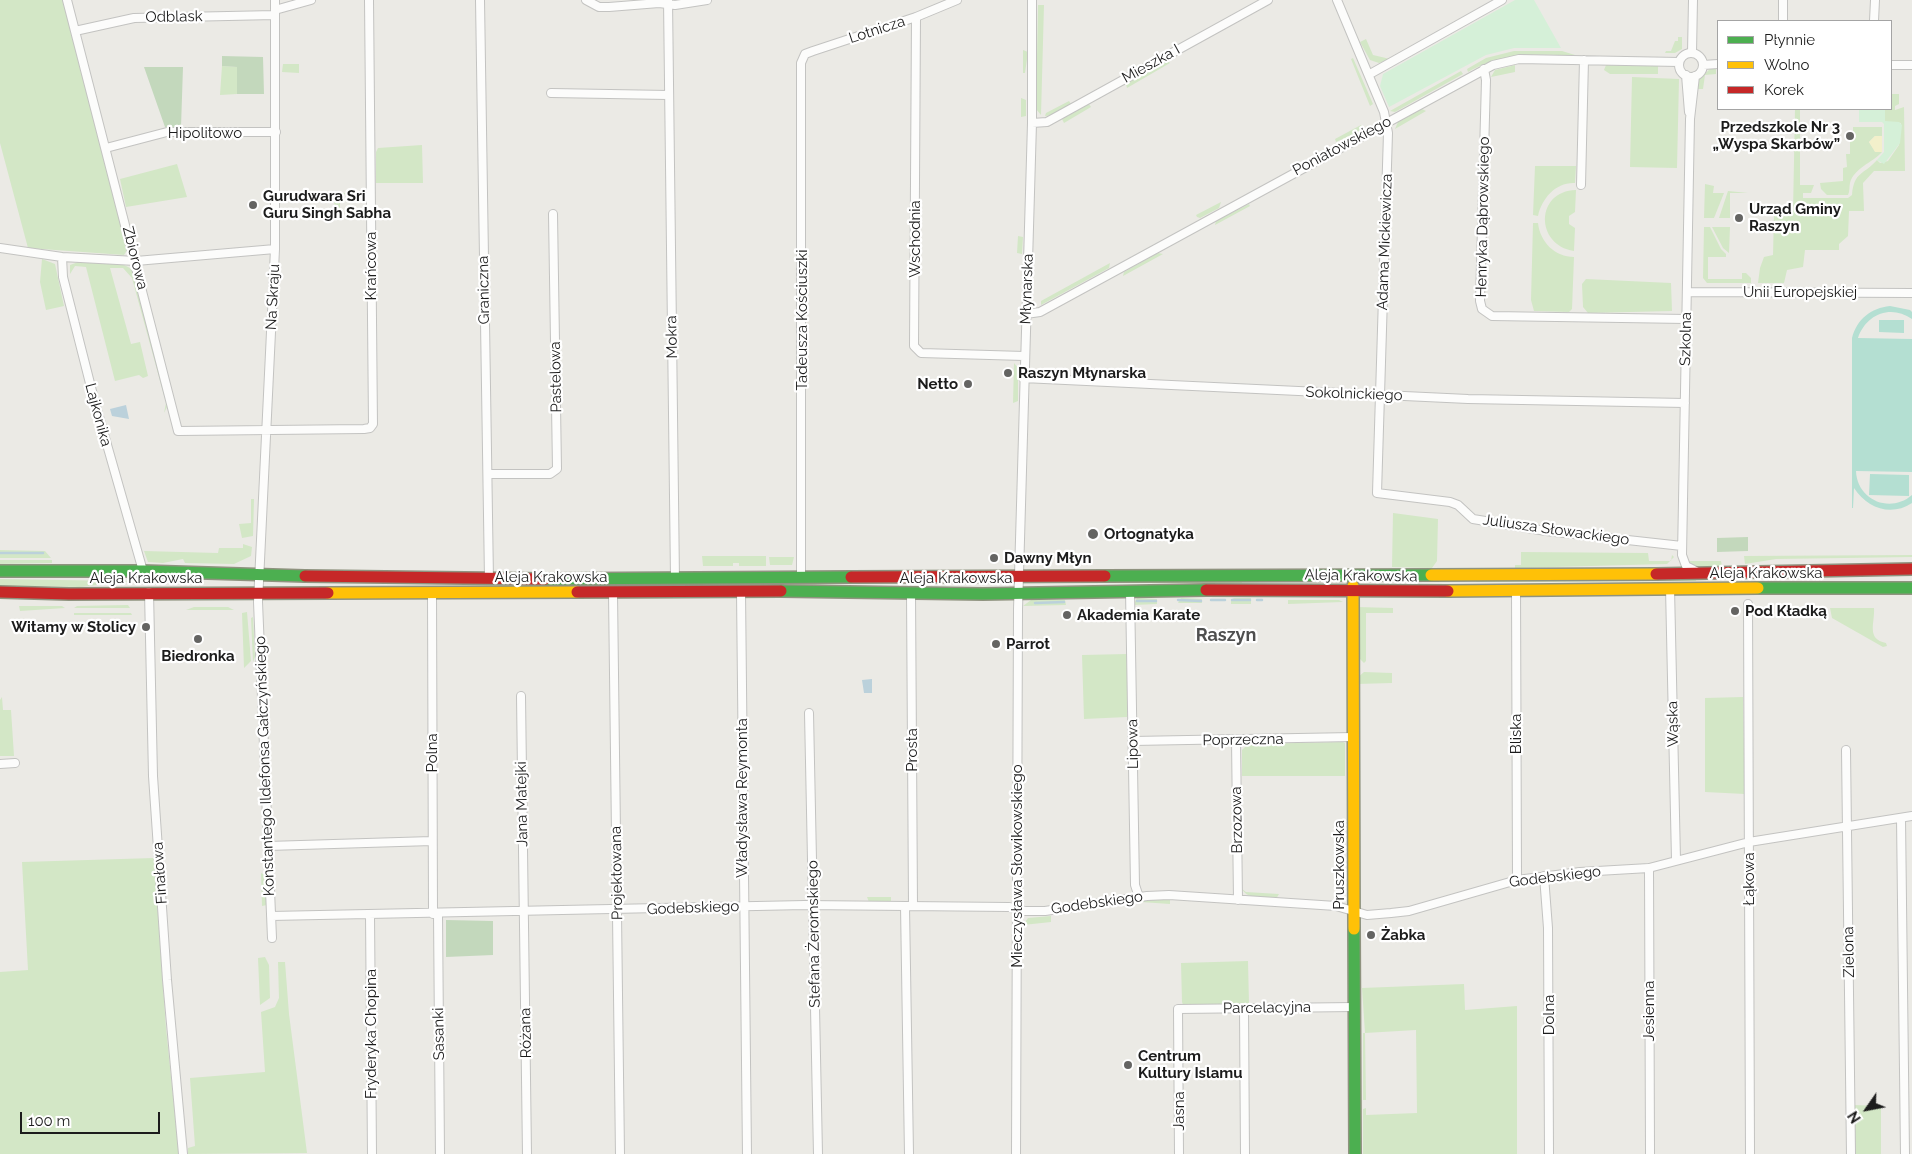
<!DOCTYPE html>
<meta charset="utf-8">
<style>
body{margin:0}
#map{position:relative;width:1912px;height:1154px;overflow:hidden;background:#ebeae5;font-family:Raleway,sans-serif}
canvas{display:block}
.legend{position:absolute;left:1717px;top:20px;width:175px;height:90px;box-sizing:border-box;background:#fff;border:1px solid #a4a4a4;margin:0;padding:6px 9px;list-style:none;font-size:15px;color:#1c1c1c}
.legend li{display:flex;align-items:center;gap:10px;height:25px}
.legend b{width:25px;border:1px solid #a4a4a4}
.north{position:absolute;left:1842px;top:1084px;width:50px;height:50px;-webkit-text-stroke:4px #fff;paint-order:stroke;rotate:237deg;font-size:14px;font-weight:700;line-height:20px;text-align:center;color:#1c1c1c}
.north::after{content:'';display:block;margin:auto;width:18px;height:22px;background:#1c1c1c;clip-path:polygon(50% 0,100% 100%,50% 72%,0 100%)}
.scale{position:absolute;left:20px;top:1112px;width:140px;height:22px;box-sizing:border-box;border:2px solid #1c1c1c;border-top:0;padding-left:6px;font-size:15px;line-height:18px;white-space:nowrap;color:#1c1c1c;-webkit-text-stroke:4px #fff;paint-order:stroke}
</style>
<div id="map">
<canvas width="1912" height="1154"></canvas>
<ul class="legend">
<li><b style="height:6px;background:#4caf50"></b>Płynnie</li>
<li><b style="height:6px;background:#ffc107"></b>Wolno</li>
<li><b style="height:6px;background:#c62828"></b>Korek</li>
</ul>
<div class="north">N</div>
<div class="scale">100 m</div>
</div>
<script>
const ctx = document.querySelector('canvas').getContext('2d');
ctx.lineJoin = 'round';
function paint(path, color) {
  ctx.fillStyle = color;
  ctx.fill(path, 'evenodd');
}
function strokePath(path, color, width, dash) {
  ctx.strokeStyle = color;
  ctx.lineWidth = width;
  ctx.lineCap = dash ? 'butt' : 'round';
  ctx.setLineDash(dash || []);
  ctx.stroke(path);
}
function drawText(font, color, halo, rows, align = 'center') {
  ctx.font = font + ' Raleway,sans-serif';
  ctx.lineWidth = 4.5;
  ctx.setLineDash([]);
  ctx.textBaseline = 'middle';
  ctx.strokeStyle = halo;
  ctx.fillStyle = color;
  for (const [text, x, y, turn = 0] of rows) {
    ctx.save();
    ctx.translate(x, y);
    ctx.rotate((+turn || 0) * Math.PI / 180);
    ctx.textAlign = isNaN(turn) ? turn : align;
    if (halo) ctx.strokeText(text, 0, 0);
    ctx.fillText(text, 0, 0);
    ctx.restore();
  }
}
paint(new Path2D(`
 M0 0H63L129 247 124 255 28 248 0 143Z
 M1038 5H1044L1041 115 1036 109Z
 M1678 37H1682V49L1675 53H1665L1666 51H1671L1675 41H1678Z
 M1366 39 1373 55 1390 59 1379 63 1370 60 1360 42Z
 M1023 50 1028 52 1025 73H1023Z
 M1514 51H1562L1575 55C1534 55 1505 51 1468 72L1467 69 1486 58Z
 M1353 58 1373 104 1370 106 1351 59Z
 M1168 61 1170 63 1127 88 1126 84Z
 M299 64V73L282 72 283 64Z
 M1515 65V72L1491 77 1495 70Z
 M1606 65 1658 66V74H1610L1604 70Z
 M222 66 237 67V94L220 95Z
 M1710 69H1716V74L1705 75 1703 89H1696L1698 80Z
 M1461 71 1463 74 1395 112 1390 111Z
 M1632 77 1679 79 1677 168 1630 167Z
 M1891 94H1899V104L1895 106V110L1904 107 1905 171H1874L1863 183 1864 211H1849L1848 236 1839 244V250H1805L1803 267 1787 270 1784 283H1758L1760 268 1764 257 1773 255 1774 214 1767 212H1793L1795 109H1800V185H1814L1811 193H1803V198H1848L1852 195C1854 171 1864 175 1877 160L1880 163 1888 161 1899 145 1901 123 1885 122V109H1891Z
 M1021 98 1026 100V116L1021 117Z
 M1069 101 1071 104 1053 115 1045 116 1046 113Z
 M1089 104 1091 107 1064 123 1062 119Z
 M1422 109 1426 111 1395 129 1398 122Z
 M1361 125 1364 129 1336 142 1335 139Z
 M1853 127H1882V136H1875L1869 142 1876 152H1882C1872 163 1854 168 1850 183 1849 187 1850 191 1848 195H1827L1821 189 1820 183 1843 181V168L1847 167 1846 154H1850V141H1853Z
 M422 145 423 183H376V152L378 148Z
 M177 164 187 197 126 207 120 179Z
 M1535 166H1576L1575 183C1556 182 1542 198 1538 216L1533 215Z
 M1705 184 1714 186 1713 193H1724L1714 218H1704Z
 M1576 190 1575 212 1569 216V224L1575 228 1574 251C1535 245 1535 191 1576 190Z
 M1728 191 1748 193H1730V218H1719Z
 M367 192V195L340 194V210L335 209 333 194H327Z
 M1221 202 1219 208 1200 218 1197 217 1196 215Z
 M1249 204 1250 206 1215 225 1216 221Z
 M1533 223H1538C1540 242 1555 257 1574 257L1572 309 1569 312 1534 311 1531 300Z
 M1704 227H1710L1721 249 1726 254V257H1708V279H1742V273H1746L1751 278V283H1707L1703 278Z
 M1712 227H1730L1729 253 1723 248Z
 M1018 236 1023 237 1022 254 1017 253Z
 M1158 253 1163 254 1123 276 1124 272Z
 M42 259 55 264 64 306 46 310 40 282Z
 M81 261C96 262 124 259 134 272L162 374V385L167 407 164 413 166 403 132 278 123 268H110L131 344 140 342 148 376 143 378 139 375 115 381 86 267 75 266 70 274V265Z
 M1110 263 1109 268 1041 305V301Z
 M1586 279 1671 283 1672 311 1588 313 1583 307 1582 284Z
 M1014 363 1018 368V401L1013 403Z
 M251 499H254L253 536 242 538 239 524 251 523Z
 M1393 513 1438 519 1437 561 1432 568 1392 567Z
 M243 544 252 547 251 556 234 564 185 563 183 559 163 563 148 562 144 551 218 553 219 548H243Z
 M0 550 45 551 51 558H0Z
 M1521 552 1648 553 1649 561H1671L1672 555 1674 557 1667 564 1515 568V565H1521Z
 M1912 555V557L1776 559 1745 564 1744 556Z
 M702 556H766V566H739V563H733V566H703Z
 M769 557H794L792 565H770Z
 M0 560H52V563L0 564Z
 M1688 561H1721L1722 566H1694Z
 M0 579 240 583 132 581 80 587 0 586Z
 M1696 579V581L1476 582V580Z
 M1242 581V583H1033L1034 582Z
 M1137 598 1157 599V604L1133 605Z
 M1181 598 1202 599V603H1178Z
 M1234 598H1251V604H1231V600Z
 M1031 600H1065L1066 605 1023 606Z
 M1288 600H1339L1343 602 1288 604Z
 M128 605 130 608H74L77 606Z
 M19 606H62L65 608 20 611Z
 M194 607H228L234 610H186Z
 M1357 607 1393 608V613H1366V661L1364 663 1357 656Z
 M1830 608H1874C1875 623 1866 639 1886 643L1887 646 1883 647 1832 618Z
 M247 612 251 661 244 668 242 613Z
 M74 613H131L132 615H74Z
 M253 617 255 657 253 662 251 618Z
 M1127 654V717L1084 719 1082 655Z
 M1364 672 1392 673V683L1357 684V678Z
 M2 697 3 710H11L14 756H0V700Z
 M1743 697 1745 794 1705 792V698Z
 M1343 742 1345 743V776H1242V750L1248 744Z
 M154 858 166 1028 179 1154H0V972L28 970 22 862Z
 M261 873 265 875 267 905 262 906Z
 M1242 889 1246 892 1279 894 1276 899C1264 898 1248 900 1242 889Z
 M867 897H891V901L869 902Z
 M1149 899H1170V904L1141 902Z
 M1051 916V922L1023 925 1028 918Z
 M265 957 269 965 270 998 260 1005 258 958Z
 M1248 961 1249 1004 1183 1005 1182 1002 1181 963Z
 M278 962H285L289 1014 307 1153 188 1154V1148L195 1146 190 1078 265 1072 261 1012 275 1007 279 998Z
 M1464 984 1465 1010 1517 1006V1154H1363V1109L1366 1108V1115L1417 1113 1416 1030 1365 1033 1366 1100H1363V1033H1365L1362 988Z
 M1854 1105 1881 1106V1154H1855Z`), '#d3e7c6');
paint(new Path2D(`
 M222 56 263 57 264 94H237V67L222 66Z
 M144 67H183L181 127H165Z
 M1748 537V551L1717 552V538Z
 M446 920 493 921V955L446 957Z`), '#c3d8bc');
paint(new Path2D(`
 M1875 136H1882V152H1875L1869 142Z`), '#f3f0cb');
paint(new Path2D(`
 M1515 0H1534L1561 48H1514L1486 55 1389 107 1380 86 1383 74Z
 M1859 109H1885V121L1899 122 1902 125 1900 143 1884 164 1877 160 1884 152V124L1882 122H1859Z`), '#d5f0d8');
paint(new Path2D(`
 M1890 306 1910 310 1912 312V319C1891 304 1866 314 1858 338L1912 339V472L1856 471C1857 500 1890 514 1912 495V503C1891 517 1867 508 1854 488L1853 508H1852V338C1857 319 1871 308 1890 306Z
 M1879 320H1904V333L1879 332Z
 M1870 474 1909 475V496L1869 495Z`), '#b4dfd2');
paint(new Path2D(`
 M126 405 129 419 112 416 110 409Z
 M872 679V693H864L862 680Z`), '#bbd1db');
strokePath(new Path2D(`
 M0 553H43
 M1178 600 1201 601
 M1211 600H1225
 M1232 600H1250
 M1257 600H1262
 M1137 601H1156
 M1035 603 1064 602`), '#bbd1db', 2.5);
const street = new Path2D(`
 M67 0 178 431 364 429 370 428 373 424 369 0
 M480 0 489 579
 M586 0 599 7H609L659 3 675 5 707 0
 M668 0 675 579
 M1337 0 1384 112 1388 133 1377 493 1450 502 1458 505 1473 519 1546 531 1682 546
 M275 10 311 0
 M916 17 914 346 921 353 1024 356
 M1783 21V0
 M1874 21 1875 0
 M75 31 134 18 275 15
 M1692 53 1693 0
 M1679 65a12 12 0 1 1 24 0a12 12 0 1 1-24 0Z
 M1703 65 1718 64
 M1891 65H1912
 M1484 69 1486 80 1480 301 1482 309 1492 316 1686 319
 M1370 74 1502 0
 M1686 75 1689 112
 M1695 76 1690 119 1682 555 1686 566 1698 572
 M551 93 668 95
 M1032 123 1047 122 1268 0
 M106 148 167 132H276
 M1581 185 1584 60
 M0 248 62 257 136 261 275 249
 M62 257 63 277 94 399 143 571
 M1687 292 1912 293
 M1026 314 1040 312 1493 65 1519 59 1679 62
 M1023 378 1468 399 1685 403
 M488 474H550L557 469 553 214
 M801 577V63L805 54 813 51 916 17 957 0
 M1670 588 1676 860
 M1516 589 1517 880
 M1130 591 1135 885 1139 897
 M149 592 153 776 167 980 183 1154
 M432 592 433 914
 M741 592 747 1154
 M613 593 620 1154
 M911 593 913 906
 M1748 604 1750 1154
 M521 696 527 1154
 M809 713 818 1154
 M1236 740 1238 900
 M1133 741 1353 737
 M1846 750 1851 1154
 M0 764 15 763
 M1901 818 1905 1154
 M268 846 432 841
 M1649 868 1650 1154
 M1544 876 1548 928 1549 1154
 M905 906 909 1154
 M438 914 440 1154
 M370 915 372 1154
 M271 916 805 905 1009 907 1025 911H1045L1147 896 1169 895 1336 906 1367 915 1391 913 1409 911 1517 880 1580 872 1649 868 1749 842 1912 816
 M272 938 258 602 275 249V0
 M1244 1009 1245 1154
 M1016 1154 1018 609 1032 123V0
 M1179 1154 1178 1009 1355 1007`);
const fast = new Path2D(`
 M0 571H143L305 576
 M1105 576 1431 575
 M545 579 851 577
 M1758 588H1912
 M781 591 983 594 1206 590
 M1354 929 1355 1154`);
const slow = new Path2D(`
 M1431 575 1656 574
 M1353 586 1354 929
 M1448 591 1758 588
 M328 593 577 592`);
const jam = new Path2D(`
 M1656 574 1912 569
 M305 576 545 579
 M851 577 1105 576
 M1206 590 1448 591
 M0 592 69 594 328 593
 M577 592 781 591`);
strokePath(street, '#c3c3c1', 10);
strokePath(fast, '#8f937f', 14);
strokePath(slow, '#8f937f', 14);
strokePath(jam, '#8f937f', 14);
strokePath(street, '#fcfcfb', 8);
strokePath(fast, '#4caf50', 11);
strokePath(slow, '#ffc107', 11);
strokePath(jam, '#c62828', 11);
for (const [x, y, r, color] of [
 [1850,136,5,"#646462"],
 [253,205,5,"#646462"],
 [1739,218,5,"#646462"],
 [1008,373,5,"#646462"],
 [968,384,5,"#646462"],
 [1093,534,6,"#646462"],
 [994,558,5,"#646462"],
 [1735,611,5,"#646462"],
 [1067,615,5,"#646462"],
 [146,627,5,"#646462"],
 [198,639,5,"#646462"],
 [996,644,5,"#646462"],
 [1371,935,5,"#646462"],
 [1128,1065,5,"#646462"]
]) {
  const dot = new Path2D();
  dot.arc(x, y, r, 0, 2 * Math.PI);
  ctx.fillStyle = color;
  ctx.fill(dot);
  strokePath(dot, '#fff', 2);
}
drawText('15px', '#1c1c1c', '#fff', [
 ["Odblask",174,17,-1],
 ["Lotnicza",877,30,-18],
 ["Mieszka I",1151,64,-29],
 ["Hipolitowo",205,133],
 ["Poniatowskiego",1342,146,-28],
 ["Henryka Dąbrowskiego",1483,217,-89],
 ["Wschodnia",915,239,-90],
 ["Adama Mickiewicza",1385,242,-88],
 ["Zbiorowa",135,258,76],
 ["Krańcowa",371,266,-90],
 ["Młynarska",1027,289,-88],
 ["Graniczna",484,290,-91],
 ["Unii Europejskiej",1800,292],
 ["Na Skraju",273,297,-87],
 ["Tadeusza Kościuszki",802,320,-90],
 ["Mokra",672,337,-91],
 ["Szkolna",1686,339,-89],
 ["Pastelowa",556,377,-91],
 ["Sokolnickiego",1354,394,2],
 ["Lajkonika",98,415,75],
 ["Juliusza Słowackiego",1556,530,8],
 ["Aleja Krakowska",1766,573],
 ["Aleja Krakowska",1361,576,1],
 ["Aleja Krakowska",551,577],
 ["Aleja Krakowska",146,578],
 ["Aleja Krakowska",956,578],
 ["Wąska",1673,724,-91],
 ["Bliska",1516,734,-90],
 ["Poprzeczna",1243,740,-1],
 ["Lipowa",1133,744,-91],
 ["Prosta",912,750,-90],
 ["Polna",432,753,-90],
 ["Konstantego Ildefonsa Gałczyńskiego",265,766,-92],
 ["Władysława Reymonta",742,798,-90],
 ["Jana Matejki",522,804,-91],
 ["Brzozowa",1237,820,-91],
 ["Pruszkowska",1339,865,-90],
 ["Mieczysława Słowikowskiego",1017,866,-90],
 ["Finałowa",160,873,-94],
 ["Projektowana",617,873,-91],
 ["Godebskiego",1555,877,-7],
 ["Łąkowa",1749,879,-90],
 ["Godebskiego",1097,903,-8],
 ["Godebskiego",693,908,-2],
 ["Stefana Żeromskiego",814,934,-91],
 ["Zielona",1849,952,-91],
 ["Parcelacyjna",1267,1008,-1],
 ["Jesienna",1649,1011,-90],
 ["Dolna",1549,1015,-90],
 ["Różana",526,1033,-91],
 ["Fryderyka Chopina",371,1034,-90],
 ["Sasanki",439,1034,-91],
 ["Jasna",1179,1111,-90]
]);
drawText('bold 15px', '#1c1c1c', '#fff', [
 ["Przedszkole Nr 3",1840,127,"right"],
 ["„Wyspa Skarbów”",1840,144,"right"],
 ["Gurudwara Sri",263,196],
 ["Guru Singh Sabha",263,213],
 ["Urząd Gminy",1749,209],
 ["Raszyn",1749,226],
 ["Raszyn Młynarska",1018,373],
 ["Netto",958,384,"right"],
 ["Ortognatyka",1104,534],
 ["Dawny Młyn",1004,558],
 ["Pod Kładką",1745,611],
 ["Akademia Karate",1077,615],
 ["Witamy w Stolicy",136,627,"right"],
 ["Parrot",1006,644],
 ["Biedronka",198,656,"center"],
 ["Żabka",1381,935],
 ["Centrum",1138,1056],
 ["Kultury Islamu",1138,1073]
], 'left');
drawText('bold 18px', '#4f4f4f', '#fff', [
 ["Raszyn",1226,636]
]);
</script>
